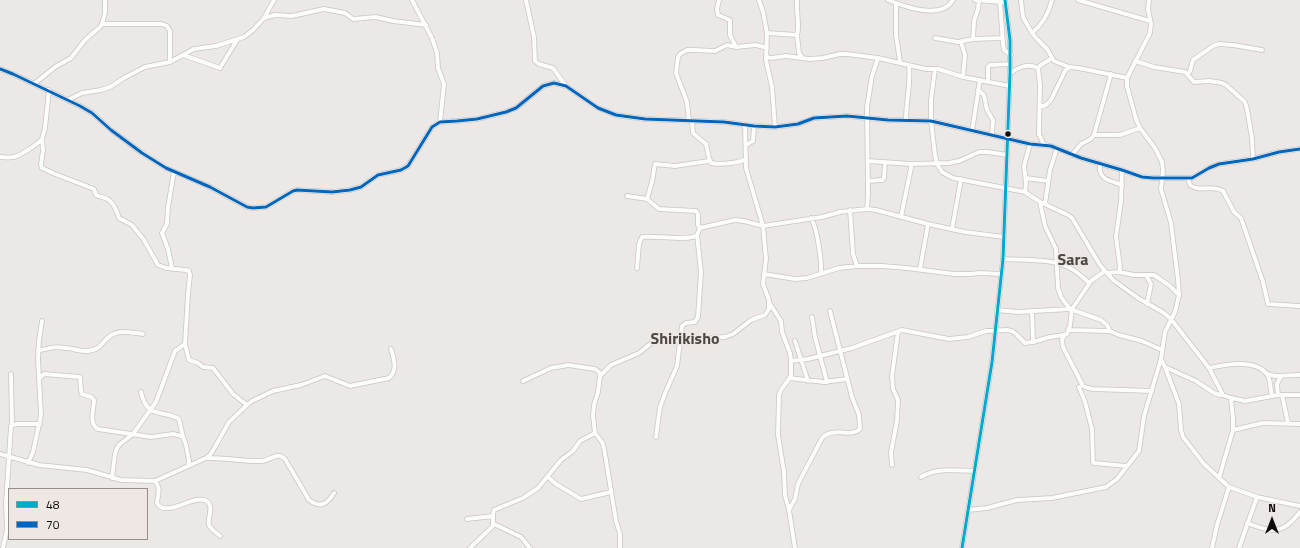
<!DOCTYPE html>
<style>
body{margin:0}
#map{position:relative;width:1300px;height:548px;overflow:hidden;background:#ece8e6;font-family:"Titillium Web",sans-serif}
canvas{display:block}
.legend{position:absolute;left:8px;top:488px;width:140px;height:52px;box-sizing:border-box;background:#eee7e4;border:1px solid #948f8d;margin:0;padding:5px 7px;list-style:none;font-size:12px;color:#0e0c0b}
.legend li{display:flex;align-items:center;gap:8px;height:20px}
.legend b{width:20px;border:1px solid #948f8d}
.north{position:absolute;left:1252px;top:500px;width:40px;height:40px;-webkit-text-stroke:3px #eee7e4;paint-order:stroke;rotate:0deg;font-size:11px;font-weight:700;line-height:16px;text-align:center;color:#0e0c0b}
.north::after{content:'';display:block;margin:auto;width:14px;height:18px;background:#0e0c0b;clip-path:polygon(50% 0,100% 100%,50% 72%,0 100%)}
</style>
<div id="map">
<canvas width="1300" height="548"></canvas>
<ul class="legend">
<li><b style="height:5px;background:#00a9ce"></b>48</li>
<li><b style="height:5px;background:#0065bd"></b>70</li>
</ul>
<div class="north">N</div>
</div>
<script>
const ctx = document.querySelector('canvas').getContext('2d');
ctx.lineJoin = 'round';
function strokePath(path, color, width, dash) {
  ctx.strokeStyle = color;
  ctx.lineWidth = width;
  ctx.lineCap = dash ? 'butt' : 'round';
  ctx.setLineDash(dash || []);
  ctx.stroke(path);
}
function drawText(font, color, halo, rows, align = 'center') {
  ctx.font = font + ' "Titillium Web",sans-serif';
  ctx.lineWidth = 3;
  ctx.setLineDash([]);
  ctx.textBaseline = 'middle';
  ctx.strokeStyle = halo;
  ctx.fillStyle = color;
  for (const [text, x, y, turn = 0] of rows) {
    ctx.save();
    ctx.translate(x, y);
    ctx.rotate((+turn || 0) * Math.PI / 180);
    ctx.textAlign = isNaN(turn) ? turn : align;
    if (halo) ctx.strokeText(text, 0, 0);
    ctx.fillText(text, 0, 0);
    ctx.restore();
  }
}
const minor = new Path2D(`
 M412 0 432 38 437 53 438 68 444 84 440 122
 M526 0 534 37 535 61 539 64 553 68 566 86
 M719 0 717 9 718 15 730 20V35L736 47
 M759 0 763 12 767 33 766 60 772 87 775 127
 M888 0C905 7 941 20 953 0
 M975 0 1002 2
 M1021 0 1023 17 1032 33 1037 39 1047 49 1054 61 1069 67
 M1078 0 1150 21
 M1000 2 1003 44 1004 50 1011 55
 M896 4V35L900 62
 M264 18 275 15 292 16 324 9 345 13 353 19 376 17 393 21 426 25
 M102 24H162L167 26 170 31V62
 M767 33 797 35 799 53 802 57
 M1032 33C1042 25 1049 12 1052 0
 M797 35C800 26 796 11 797 0
 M935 38 958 42 973 39 1002 38
 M973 39 974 21 978 9 979 0
 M961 42 965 55 963 77
 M183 55 220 68 237 40
 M766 57 771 58 786 56 809 59 823 58 840 54H847L878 58 926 69H938L963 77 1010 86
 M1135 61 1154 67 1185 72 1194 82 1210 81 1222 83 1226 85 1245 102 1247 109 1252 138 1253 159
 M0 69 13 74 80 106 92 113 111 130 142 153 166 168 210 187 247 207 253 208 266 207 293 191 297 190 332 192 350 190 361 187 378 175 401 170 408 166 432 127 440 122 457 121 477 119 506 112 516 108 543 86 554 83 566 86 598 108 616 115 645 119 724 122 754 126 775 127 798 124 814 118 847 116 888 120 931 121 1030 144 1051 146 1081 158 1122 170 1142 177 1153 178H1192L1209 168 1219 164 1253 159 1279 152 1300 149
 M935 69 931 100V121L935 155 937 164 942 172 953 178 1025 192 1040 202 1068 215 1072 218 1100 265 1113 280 1138 298 1164 313 1171 319 1209 368 1223 395 1231 398 1245 401 1278 395H1300
 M1010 73C1020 67 1027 63 1038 68
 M1188 74 1190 71 1193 60 1213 46 1219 44 1233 45 1262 50
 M988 81V67L990 65 1010 64
 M34 84 55 67 71 58 85 40 100 27 102 24 105 13V0
 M49 90 45 128 42 139 43 151 41 164 42 168 55 174 94 189 96 195C100 197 105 197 109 200 115 205 117 211 119 218L132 225 144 240 158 265 166 268 186 270 189 271 190 275 188 294 185 344 175 351 156 402 133 434 120 444 117 448 115 454 112 478
 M978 90 984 95 987 110 993 120 992 134
 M68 100 82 93 101 90 110 87 124 78 145 67 170 62 194 49 216 46 244 37 253 30 264 18 274 0
 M1040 107 1046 105 1051 100 1065 71 1069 67 1079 68 1127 78
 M906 120C906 101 911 83 909 65
 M689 121 687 102 676 73 678 57 680 54 687 50H693L715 51 727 45 736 47 756 45 767 48
 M692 121 693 133 706 144 709 158 711 163C718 165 740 163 746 159
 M972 131 980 80
 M1094 135H1120L1140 128
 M746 145 753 141 754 126
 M1044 145 1039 134V130L1040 85 1038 68 1041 65 1052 58
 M1072 155 1081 144 1091 139 1094 135 1111 74
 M0 157C4 157 9 158 14 157 21 155 37 145 42 139
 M868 161 911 164V168L901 217
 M911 164 949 163 959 161 979 152H988L1007 155
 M1100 164C1098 180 1109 180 1122 185
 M1026 178 1048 181
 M1188 178 1190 185C1201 193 1212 184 1223 191L1234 212 1241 218 1263 282 1268 304 1300 306
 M868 181 882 180 884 178 885 162
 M1025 192 1026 183 1024 166 1030 144
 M627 196 647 199 659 209 696 211 698 214V225L700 228
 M647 199 652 182 655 164 675 166 709 161
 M1040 202 1045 226 1056 249 1058 288 1061 297 1070 309
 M1045 204 1050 170 1057 148
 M867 209 868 195 867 107 872 76 878 58
 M850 210 853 254 857 266
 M811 218C817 227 822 262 821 274
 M952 229 961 179
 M1003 259C1021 260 1049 259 1066 266 1075 270 1082 276 1089 283
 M172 268 168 249 162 233 167 224 168 207 174 172
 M637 268 639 244 642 237C655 235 689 242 697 235
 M920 269 928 224
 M1119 272 1120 267 1116 237 1121 201 1122 170
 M1107 273 1119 272 1134 275H1154L1170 286 1179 295
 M764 274 795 279 807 278 839 268 857 266H882L907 268 954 274H970L980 273 1001 274
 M1146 275 1151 284 1147 304
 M770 304 781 321 782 332 790 353 791 361V376L781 390 779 395 778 435 784 472 785 495 789 510 795 548
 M997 310 1018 312 1070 309 1101 320 1107 325 1110 331
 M1032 311 1033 342
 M812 317 815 337 827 382
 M1068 330 1110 331 1119 335 1142 341 1162 350
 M1064 335 1062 340 1063 347 1083 386 1088 388 1093 389 1152 391
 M795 341 808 381
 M185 344 189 360 198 363 203 367 213 368 233 394 247 405
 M38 351C48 348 56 346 66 348 73 348 80 352 88 351 103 349 101 342 110 336 120 329 132 333 143 334
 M1161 359 1165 367 1196 381 1214 393 1220 395H1223
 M791 361 808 359 852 348 902 330 949 339 968 337 986 331 1007 330 1012 331 1016 334 1025 343 1033 342 1050 337 1064 335 1067 334 1070 326 1072 309 1091 281 1105 271
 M1165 367 1179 404 1181 430 1183 437 1204 464 1229 487 1257 497 1300 506
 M1209 368C1225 365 1255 358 1267 374 1271 380 1270 389 1272 396
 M11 374 12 424
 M1267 374 1275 376 1300 375
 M789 378 824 382 847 379
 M39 379 44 374 80 377 81 391 82 394 91 397 94 400C94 410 88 423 98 429L151 437 173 434 181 436 183 437 186 445 189 461 188 466
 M523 381 551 368 568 365 595 369 599 372 600 376
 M1079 387 1085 402 1092 429 1093 462 1094 463 1126 466
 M141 392C147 420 162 409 179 419L183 437
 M1278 395 1277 384 1281 376
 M1282 395 1288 423
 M1233 430 1263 423 1300 424
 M656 437 660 407 666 391 677 366 682 326 686 323 695 322 698 317 701 272 697 235 700 228 735 220 744 221 763 226 822 217 840 212 867 209 876 210 928 224 965 232 1004 237
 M0 454 39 465 87 470 121 480 155 481 206 458 210 455 215 447 229 422 247 405 252 401 273 391 301 385 325 376 350 386 389 378C398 370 394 359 391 349
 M206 458C225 457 243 462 262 461 271 460 278 451 285 459L309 500C321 509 328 503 334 493
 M28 463 33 452 41 415 38 359 39 340 42 321
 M892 465 891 452 897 421 898 400 893 389 892 376 898 332
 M548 477 556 484 581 499 611 492
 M921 477C936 468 957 470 974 471
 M1219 478 1233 430V419L1231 398
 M155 481C161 488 158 494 157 503 165 518 192 496 204 500 216 504 207 517 209 525 211 530 217 533 220 536
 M789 510 795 499 798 484 822 438C833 426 851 438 860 429L859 415 852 397 830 311
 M968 510 987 508 1017 500 1052 498 1106 487 1117 479 1139 451 1144 416 1161 359 1165 332 1175 312 1179 295 1178 280 1171 223 1161 189 1163 170 1162 162 1155 148 1140 128 1136 119 1127 86V78L1150 33 1151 24 1148 9 1149 0
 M467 519 493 516
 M1247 523C1272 533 1283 535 1300 512
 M494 524 521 537 530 548
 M3 548 7 529 6 503 11 426 16 424H40
 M470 548 493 526V514L494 510 523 498 538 488 561 460 573 451 580 441 595 433
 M620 548V534L616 521 604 448 602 442 595 433 593 416 594 405 598 392 600 376 611 365 639 353 654 341H672L687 339 725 337 733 334 751 320 765 315 769 309V300L763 284 766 259 763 226 746 168 745 125
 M962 548 992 362 1003 259 1010 73V40L1005 0
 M1212 548 1217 525 1229 487
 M1239 548 1257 497`);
strokePath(minor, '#c9c5c4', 5.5);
strokePath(minor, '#fcfcfb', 4);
strokePath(new Path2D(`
 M962 548 992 362 1003 259 1010 73V40L1005 0`), '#00a9ce', 3);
strokePath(new Path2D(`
 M0 69 13 74 80 106 92 113 111 130 142 153 166 168 210 187 247 207 253 208 266 207 293 191 297 190 332 192 350 190 361 187 378 175 401 170 408 166 432 127 440 122 457 121 477 119 506 112 516 108 543 86 554 83 566 86 598 108 616 115 645 119 724 122 754 126 775 127 798 124 814 118 847 116 888 120 931 121 1030 144 1051 146 1081 158 1122 170 1142 177 1153 178H1192L1209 168 1219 164 1253 159 1279 152 1300 149`), '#0065bd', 3);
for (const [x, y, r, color] of [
 [1008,134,3.5,"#0e0c0b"]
]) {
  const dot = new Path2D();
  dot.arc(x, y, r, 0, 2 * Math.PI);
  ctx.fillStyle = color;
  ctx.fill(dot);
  strokePath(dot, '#eee7e4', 1.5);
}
drawText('bold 16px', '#4d4845', '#eee7e4', [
 ["Sara",1073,261],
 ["Shirikisho",685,340]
]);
</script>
